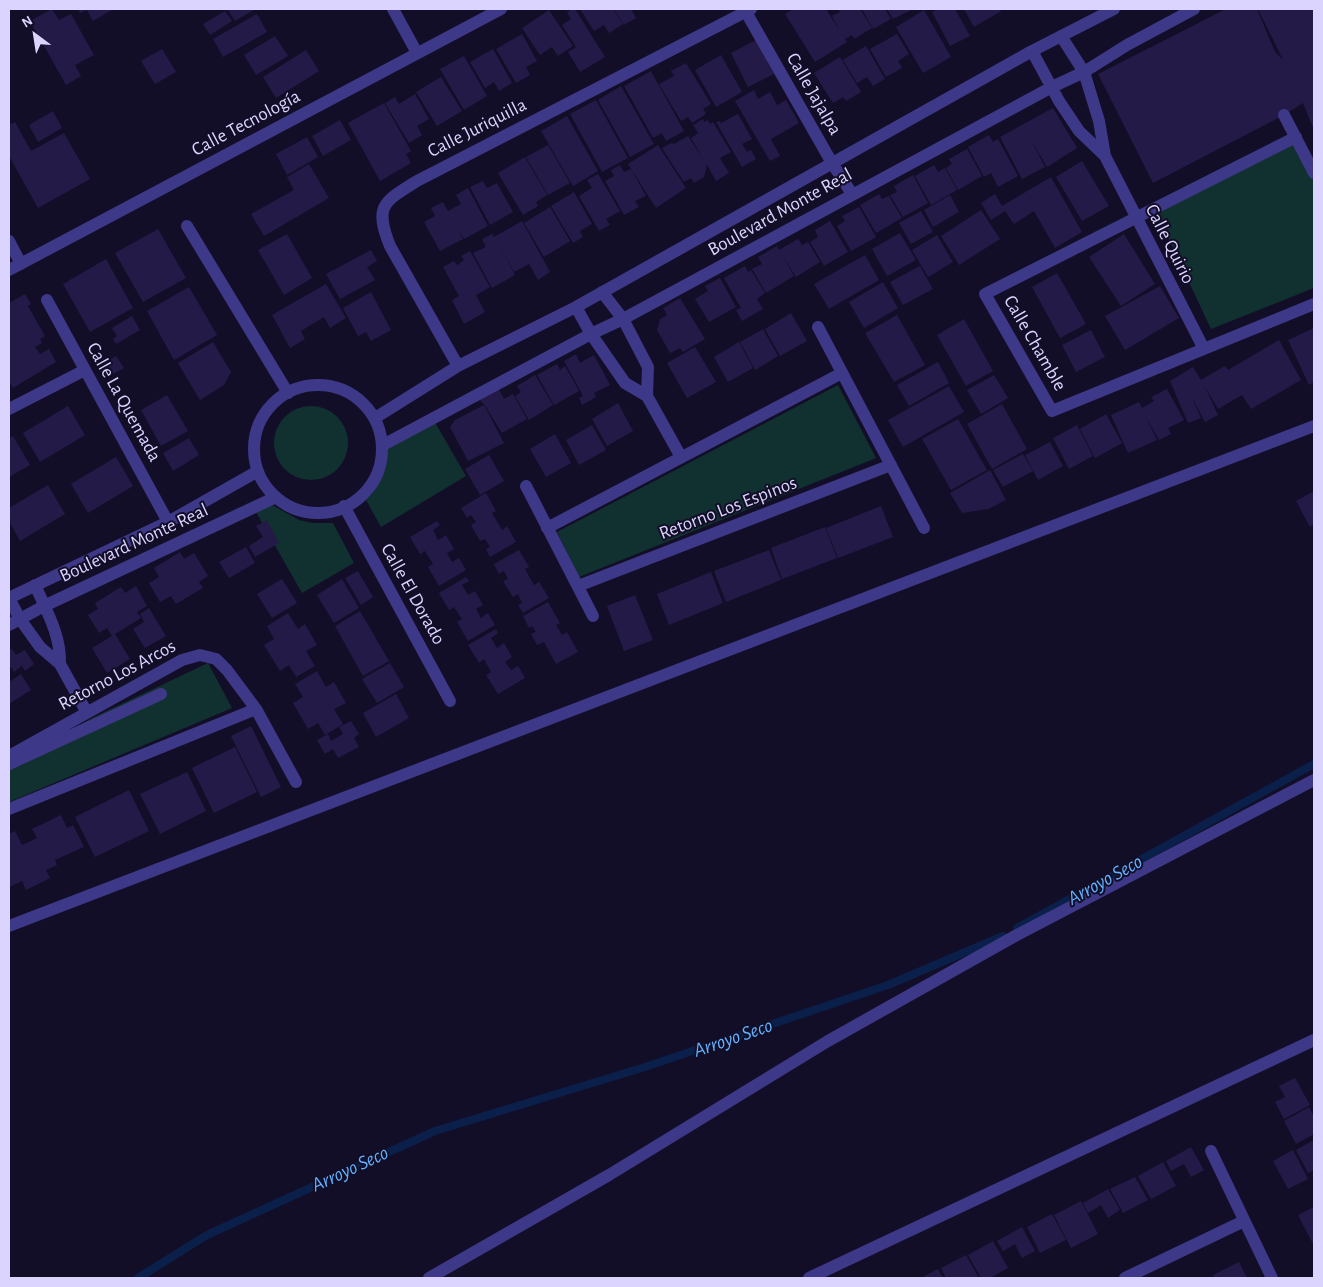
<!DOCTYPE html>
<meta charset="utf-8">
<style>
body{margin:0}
#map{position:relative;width:1323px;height:1287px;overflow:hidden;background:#130e27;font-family:"Alegreya Sans",sans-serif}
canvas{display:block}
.frame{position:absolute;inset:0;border:10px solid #dad4ff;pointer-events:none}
.north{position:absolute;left:10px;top:10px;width:50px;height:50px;-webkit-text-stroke:4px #130e27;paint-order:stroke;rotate:329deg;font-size:14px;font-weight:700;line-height:20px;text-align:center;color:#dad4ff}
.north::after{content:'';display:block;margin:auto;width:18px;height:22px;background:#dad4ff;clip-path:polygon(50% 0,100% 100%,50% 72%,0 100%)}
</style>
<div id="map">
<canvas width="1323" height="1287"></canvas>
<div class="frame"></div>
<div class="north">N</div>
</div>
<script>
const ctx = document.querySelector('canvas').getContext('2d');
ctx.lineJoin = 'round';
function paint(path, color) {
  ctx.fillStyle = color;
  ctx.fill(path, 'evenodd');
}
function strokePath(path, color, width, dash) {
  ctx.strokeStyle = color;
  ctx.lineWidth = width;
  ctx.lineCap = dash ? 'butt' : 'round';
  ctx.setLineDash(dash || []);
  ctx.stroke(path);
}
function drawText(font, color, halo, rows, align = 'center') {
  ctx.font = font + ' "Alegreya Sans",sans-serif';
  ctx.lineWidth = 4;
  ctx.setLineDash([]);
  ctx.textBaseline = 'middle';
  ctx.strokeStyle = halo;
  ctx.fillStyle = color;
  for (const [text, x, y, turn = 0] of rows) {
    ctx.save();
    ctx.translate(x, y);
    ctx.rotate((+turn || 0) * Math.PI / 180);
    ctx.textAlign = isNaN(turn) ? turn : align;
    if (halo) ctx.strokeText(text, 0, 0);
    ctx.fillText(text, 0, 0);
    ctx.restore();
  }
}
paint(new Path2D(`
 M1295 143 1314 182V288L1211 329 1156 212Z
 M838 385 876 458 579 577 557 532Z
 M274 443a37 37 0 1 1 74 0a37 37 0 1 1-74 0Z
 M433 419 466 476 381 527 366 500C381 487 386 465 386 446Z
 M272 505 299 520 313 523H333L354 563 302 593 256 512Z
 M208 663 232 708 9 802V764L94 717Z`), '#113131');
strokePath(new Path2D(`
 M1017 928 1314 764
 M138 1278 207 1235 435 1131 645 1067 888 985 1003 936`), '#0a204a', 8);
paint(new Path2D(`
 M52 9 59 20 71 14 94 55 75 65 81 76 66 85 30 21Z
 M78 9H111L112 10 93 21 87 10 80 13Z
 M229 9H255L235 21 228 10Z
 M573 9H575L605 57 580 72 568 52 576 47 562 25 571 19 567 12Z
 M580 9H613L623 24 609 33 604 25 594 31Z
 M614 9H631L636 18 624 25Z
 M793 9H826L840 31 832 16 840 12 838 9H860L872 28 854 39 852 35 845 39 847 42 815 62 785 14Z
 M862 9H885L891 19 873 29Z
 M887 9H913L893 19Z
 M939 9H955L970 36 950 46 932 12Z
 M964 9H1000L1001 11 974 27Z
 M1226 9H1257L1275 52 1283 60 1258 9H1314V130L1303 103 1284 115 1153 183 1098 74Z
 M549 10 573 46 558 56 552 47 540 55 522 28Z
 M924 10 951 57 923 73 896 27Z
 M225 11 232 21 210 35 203 24Z
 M257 14 267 32 223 57 213 39Z
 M522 34 537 61 526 67 530 75 516 83 496 49Z
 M897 34 909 54 898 61 902 68 886 77 870 49Z
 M275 36 288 56 256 75 244 55Z
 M756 40 774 74 748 87 731 53Z
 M866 46 885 79 873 86 867 77 857 83 843 60Z
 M162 49 176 72 155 84 141 61Z
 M493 49 512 83 499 91 494 82 485 88 470 62Z
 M306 50 319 71 276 98 263 77Z
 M721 55 742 92 716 107 695 70Z
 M464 56 487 96 464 110 440 69Z
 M840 57 861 92 846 101 843 97 833 103 814 73Z
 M686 63 711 104 703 109 706 114 692 123 688 117 681 121 659 84 674 76 671 71Z
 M651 71 684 131 666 141 662 133 653 138 624 86Z
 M441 77 462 111 437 126 416 92Z
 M621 86 654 144 630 157 598 100Z
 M754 90 758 99 770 92 777 105 786 100 799 123 771 139 780 156 770 161 735 101Z
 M415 94 429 119 417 126 422 135 409 143 385 103 395 97 399 104Z
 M596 100 628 158 602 172 570 114Z
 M384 103 411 151 406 154 411 163 380 181 348 123Z
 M1053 108 1077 148 1047 167 1031 140 1045 167 1022 179 1000 137Z
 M53 111 62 128 38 142 29 125Z
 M738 114 752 139 742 144 747 152 751 150 756 159 742 167 716 122 720 121 721 123Z
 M567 116 598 171 573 186 541 131Z
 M703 119 704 122 708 120 710 124 713 122 731 152 720 158 729 173 716 181 707 165 704 177 694 183 691 178 684 182 662 148 671 143 674 144 688 136 704 161 691 138 698 133 693 125Z
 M340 120 351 140 323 156 312 136Z
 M15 122 31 151 64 133 90 179 38 208 9 156V125Z
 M989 135 993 142 998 139 1018 176 998 187 991 173 984 177 968 147Z
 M307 137 318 157 287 175 276 154Z
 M548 145 570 183 548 195 526 157Z
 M658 145 686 188 656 208 628 164Z
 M967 149 982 176 958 190 946 168 952 164 949 159Z
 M525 157 547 195 536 202 538 206 523 215 498 173Z
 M1082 161 1109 206 1082 221 1056 177Z
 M309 164 329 198 264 236 251 214 294 190 287 177Z
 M620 165 624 172 631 169 646 196 635 201 639 207 624 215 605 181 614 176 611 170Z
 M934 165 938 172 945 168 957 190 931 205 915 176Z
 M598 174 620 211 606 219 610 225 599 231 579 196 592 188 587 180Z
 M913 175 928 203 903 217 890 195 897 192 894 186Z
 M1051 177 1082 232 1055 248 1034 211 1014 224 1005 211 991 220 981 203 995 194 1002 206Z
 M483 181 487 188 497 183 513 212 490 225 470 187Z
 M468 188 488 226 464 239 458 229 463 239 440 251 424 222 435 216 431 208 443 202 448 211 461 204 456 195Z
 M574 192 592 224 580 231 583 237 573 243 551 206Z
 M879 194 882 199 889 196 902 218 876 233 860 205Z
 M950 195 959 212 933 227 924 210Z
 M550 207 570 241 544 257 524 223Z
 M859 207 876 237 851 251 837 226 845 221 842 216Z
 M981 210 1000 239 959 265 941 236Z
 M921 211 933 232 911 244 899 223Z
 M522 221 550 272 538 280 529 264 514 272 496 239 515 275 492 288 473 253 486 247 482 239 492 234 494 237Z
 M830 221 848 252 824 266 810 242 818 237 815 230Z
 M158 229 186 278 143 302 115 253Z
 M900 233 916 260 887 276 872 249Z
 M287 234 312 278 284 295 258 250Z
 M1124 234 1155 284 1121 306 1089 257Z
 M937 235 953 262 928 277 912 250Z
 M798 239 802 245 808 242 820 262 796 277 783 256 794 276 766 293 752 269 762 264 758 257 777 246 779 250Z
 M371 250 377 261 367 267 375 280 340 299 326 274Z
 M470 251 490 287 476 295 485 312 464 324 452 300 459 296 443 267 454 261 457 265 464 260 461 256Z
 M865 255 879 280 829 309 814 284Z
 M106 259 133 308 90 332 63 284Z
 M745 266 748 272 751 270 765 293 757 299 763 309 742 321 736 310 741 308 724 278Z
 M920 266 933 289 903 305 890 282Z
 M1057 273 1086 324 1060 338 1032 287Z
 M720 278 736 307 709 322 695 299 708 291 705 286Z
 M883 282 898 308 864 328 849 302Z
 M326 284 346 318 330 328 324 317 301 331 305 339 290 348 272 315Z
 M1160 286 1179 318 1125 350 1105 316Z
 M189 287 217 335 174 360 147 311Z
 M371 292 391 330 371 341 366 332 358 336 343 308Z
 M25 294 31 304 28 306 45 336 40 339 42 343 35 347 40 354 49 349 56 362 13 388 10 383 9 384V303Z
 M680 298 705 339 683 352 680 348 670 353 657 330 660 319 667 315 663 308Z
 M791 313 807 341 780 356 765 329Z
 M897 315 925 365 894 382 865 333Z
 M132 316 140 330 116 344 113 339 117 336 112 328Z
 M964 319 993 371 966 386 937 335Z
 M1314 328V382L1309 385 1288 340Z
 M763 329 778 356 755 370 740 342Z
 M1091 330 1105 357 1076 372 1062 345Z
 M1279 340 1301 380 1251 409 1242 395 1218 409 1204 385 1218 415 1205 422 1191 396 1201 418 1188 423 1170 381 1193 367 1201 380 1225 366 1228 370Z
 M213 342 231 372 224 385 200 400 178 363Z
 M739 342 753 368 728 382 714 357Z
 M695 347 716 382 687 398 667 363Z
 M576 354 580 363 594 355 610 385 594 393 596 397 582 405 579 398 583 396 564 361Z
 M116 356 124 368 106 378 99 366Z
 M938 362 949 383 909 406 897 385Z
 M557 364 560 370 565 366 579 391 554 405 537 375Z
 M535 375 553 405 529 420 515 396 521 392 517 386Z
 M994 375 1008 398 981 414 967 390Z
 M497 386 504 399 513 394 527 419 502 433 484 404 482 403 478 397Z
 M949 386 964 412 903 447 888 420Z
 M1167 389 1184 420 1168 428 1171 434 1159 440 1145 415 1157 440 1128 453 1111 415 1139 402 1142 408 1154 401 1151 397Z
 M167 395 188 431 161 446 141 410Z
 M618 403 633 431 607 446 592 419Z
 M1002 404 1027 449 992 469 967 424Z
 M484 405 504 443 468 461 450 427 455 420Z
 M68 406 85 435 40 462 23 433Z
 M1106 414 1122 443 1095 458 1080 429Z
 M958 419 987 470 951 490 922 439Z
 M592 425 606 450 579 465 566 440Z
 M1077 425 1093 456 1069 469 1053 438Z
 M555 434 571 463 546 477 530 449Z
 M13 436 30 465 9 477V438Z
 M189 438 199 455 173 471 163 453Z
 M1050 442 1063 466 1038 480 1025 455Z
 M1023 454 1033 471 1003 487 993 470Z
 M489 455 504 481 480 495 465 469Z
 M116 457 133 486 88 513 71 484Z
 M990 470 1006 500 988 509 962 513 950 493Z
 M48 485 65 514 20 541 9 521V508Z
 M1314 491V524L1310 527 1296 501Z
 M486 493 496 511 492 513 502 530 507 526 516 542 490 557 486 549 490 547 485 539 480 541 471 525 476 522 471 515 467 518 461 508Z
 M881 506 893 537 838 558 826 528Z
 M267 520 279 543 255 557 249 546 263 537 256 526Z
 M437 521 440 525 433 530 438 540 446 535 454 549 447 553 452 562 459 558 466 570 439 586 428 567 433 564 425 551 420 554 410 537Z
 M825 527 837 558 782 579 771 548Z
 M246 547 255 563 229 578 219 562Z
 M519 550 529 567 525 569 534 585 539 582 549 598 523 613 518 605 522 603 518 594 513 597 503 581 508 579 504 571 499 574 494 564Z
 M769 550 781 580 726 602 714 571Z
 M180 552 184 559 194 553 208 576 199 582 203 588 176 604 171 596 160 602 149 583 159 577 154 568Z
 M358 571 373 597 361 605 345 578Z
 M711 572 723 603 669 625 657 594Z
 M466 577 469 581 462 585 468 595 475 591 483 605 476 609 481 618 488 613 495 625 468 641 457 622 462 619 454 607 449 610 439 593Z
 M282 579 297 603 272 618 257 594Z
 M342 579 359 608 334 623 317 595Z
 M136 586 147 606 137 612 141 618 115 634 130 659 107 673 92 648 112 636 107 628 99 633 88 615 98 609 95 603 121 587 125 593Z
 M635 595 653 640 624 651 607 606Z
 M548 602 560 623 556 625 562 635 567 632 578 652 556 664 544 642 537 645 531 634 536 632 532 626 529 628 523 616Z
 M149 608 166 636 145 648 133 629 144 622 140 614Z
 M360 611 389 661 363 676 335 626Z
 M288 613 298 629 305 624 317 645 306 651 315 666 296 677 289 665 280 671 264 645 274 639 267 626Z
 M496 629 498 633 491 638 497 648 504 643 512 657 505 662 511 670 518 666 525 678 498 694 486 675 491 672 484 659 479 663 468 645Z
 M12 649 16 655 25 650 34 664 25 671 22 666 14 672 11 667 9 669V651Z
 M390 663 404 687 377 703 362 679Z
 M317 671 326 687 334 682 346 703 334 709 343 724 325 735 318 723 308 729 293 703 303 697 295 684Z
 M21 674 31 690 9 704V682Z
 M396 694 409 718 376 737 363 713Z
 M351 721 359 734 354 738 359 747 338 758 333 749 325 754 317 740 328 734 331 741 343 734 339 727Z
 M251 726 281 787 261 797 231 736Z
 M235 747 257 792 214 813 192 768Z
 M187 772 206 811 160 834 140 794Z
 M129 790 149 831 95 857 75 817Z
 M61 815 67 828 73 825 84 847 55 860 57 865 46 870 50 878 26 890 22 881 9 887V834L15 831 22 845 37 838 32 829Z
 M1295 1078 1310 1105 1284 1119 1275 1102 1285 1097 1279 1086Z
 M1309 1107 1314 1117V1134L1296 1144 1284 1121Z
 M1314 1140V1170L1308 1173 1296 1150Z
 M1191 1147 1204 1170 1191 1177 1184 1164 1171 1171 1166 1161Z
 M1293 1150 1308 1179 1288 1189 1273 1161Z
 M1163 1162 1176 1186 1151 1199 1138 1176Z
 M1135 1177 1148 1200 1123 1213 1110 1189Z
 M1108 1189 1120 1210 1108 1218 1101 1205 1088 1213 1083 1203Z
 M1081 1201 1098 1234 1071 1248 1054 1215Z
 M1314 1207V1246L1298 1215Z
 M1052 1214 1066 1240 1040 1253 1027 1227Z
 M1022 1227 1035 1251 1022 1258 1015 1244 1003 1251 997 1241Z
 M993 1241 1008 1268 990 1278H981L968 1255Z
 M966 1255 979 1278H946L941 1268Z
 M1239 1262 1247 1278H1215L1213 1275Z
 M938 1269 943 1278H921Z`), '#241a48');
strokePath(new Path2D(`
 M393 9 417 53
 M746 12 832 163 852 194
 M1061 36 1084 72 1099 121 1105 156 1204 349
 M1032 51 1059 101 1079 131 1105 156
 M1284 115 1314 173
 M1296 137 985 294 1052 411 1314 304
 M187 226 288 393
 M9 241 21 264
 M9 270 501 9
 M602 292 623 319 648 367 647 396
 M47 300 168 522
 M576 307 591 334 625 383 647 396 681 457
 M818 327 924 528
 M458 366 390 246C374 206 383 202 417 181L751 9
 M254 449a64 64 0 1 1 128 0a64 64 0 1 1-128 0Z
 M9 409 85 370
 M375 418 458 366 576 307 1032 51 1114 9
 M383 445 591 334 623 319 1052 87 1084 72 1127 45 1194 9
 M526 486 593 616
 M344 506 450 701
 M547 528 842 373
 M35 585C46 610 61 635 60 664
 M578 586 891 465
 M9 598 168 522 258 471
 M9 598 20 619 40 647 60 664 86 711
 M9 625 44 606 276 497
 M9 756 182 660 200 655 216 659 227 670 256 709 296 782
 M9 764 161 694
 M9 809 256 709
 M9 926 1314 426
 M1211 1151 1272 1278
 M429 1278 609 1175 828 1041 1015 936 1314 780
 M809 1278 1314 1040
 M1125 1278 1244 1221`), '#3d3887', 12);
drawText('19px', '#dad4ff', '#130e27', [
 ["Calle Jajalpa",814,94,60],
 ["Calle Tecnología",246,123,-28],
 ["Calle Juriquilla",477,128,-27],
 ["Boulevard Monte Real",780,212,-29],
 ["Calle Quirio",1170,244,63],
 ["Calle Chamble",1035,343,60],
 ["Calle La Quemada",124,402,61],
 ["Retorno Los Espinos",728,508,-21],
 ["Boulevard Monte Real",134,543,-25],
 ["Calle El Dorado",413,594,61],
 ["Retorno Los Arcos",117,675,-28]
]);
drawText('italic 20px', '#62b2ff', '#130e27', [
 ["Arroyo Seco",1105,880,-29],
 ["Arroyo Seco",733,1038,-19],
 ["Arroyo Seco",350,1169,-25]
]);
</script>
